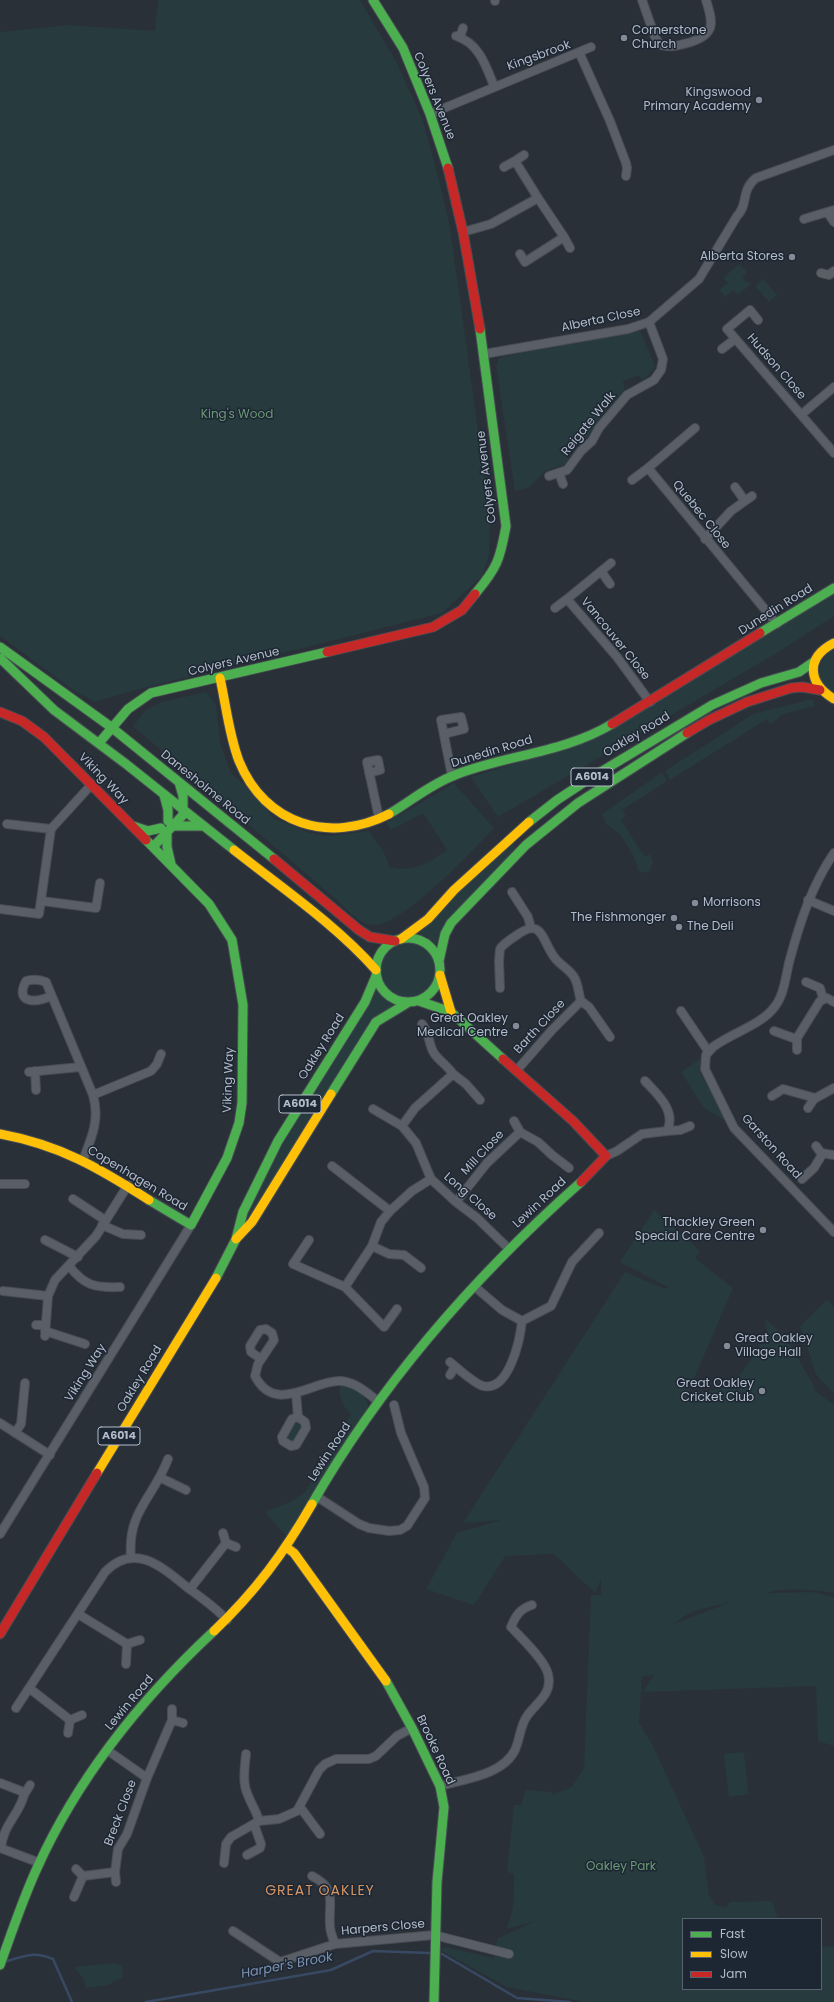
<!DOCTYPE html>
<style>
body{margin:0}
#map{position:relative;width:834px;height:2002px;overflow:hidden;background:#2a3038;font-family:Poppins,sans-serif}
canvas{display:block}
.legend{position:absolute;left:682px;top:1918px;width:140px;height:72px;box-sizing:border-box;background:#1d2633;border:1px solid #59626f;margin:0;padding:5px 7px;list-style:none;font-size:12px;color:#b4bcc9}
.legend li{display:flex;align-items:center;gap:8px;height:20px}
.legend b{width:20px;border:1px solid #59626f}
</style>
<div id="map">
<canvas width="834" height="2002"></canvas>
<ul class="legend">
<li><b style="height:5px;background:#4caf50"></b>Fast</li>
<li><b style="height:5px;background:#ffc107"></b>Slow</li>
<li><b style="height:5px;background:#c62828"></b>Jam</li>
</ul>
</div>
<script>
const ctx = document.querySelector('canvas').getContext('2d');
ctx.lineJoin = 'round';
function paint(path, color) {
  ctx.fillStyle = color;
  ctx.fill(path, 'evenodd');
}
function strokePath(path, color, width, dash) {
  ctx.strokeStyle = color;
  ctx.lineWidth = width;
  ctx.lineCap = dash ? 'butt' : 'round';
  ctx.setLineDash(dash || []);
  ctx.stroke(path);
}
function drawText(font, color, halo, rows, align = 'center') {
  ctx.font = font + ' Poppins,sans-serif';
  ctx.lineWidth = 3;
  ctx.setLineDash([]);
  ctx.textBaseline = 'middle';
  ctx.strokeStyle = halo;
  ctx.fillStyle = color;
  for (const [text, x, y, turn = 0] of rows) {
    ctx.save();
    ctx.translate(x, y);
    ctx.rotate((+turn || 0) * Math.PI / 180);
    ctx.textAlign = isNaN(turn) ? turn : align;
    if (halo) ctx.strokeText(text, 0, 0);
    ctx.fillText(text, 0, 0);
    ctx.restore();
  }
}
paint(new Path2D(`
 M158 0H360L398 65 423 121 439 180 450 228 490 516 489 555 482 576 442 613 124 693 95 702 72 689 0 636V32L69 25 155 31Z
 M739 264 747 272 742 277 747 283 749 282 751 284 738 295 733 290 725 297 719 290 728 283 723 278Z
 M763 279 777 295 769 302 755 286Z
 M640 331 655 366 647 377 642 380 639 375 623 381 625 389 603 414 587 437 574 448 565 464 545 471 530 487 515 491 496 366 499 358 510 355Z
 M834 594V616L780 651 498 817 471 777 581 743Z
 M834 649V694C814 681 815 661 834 649Z
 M206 692 216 704 220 743 231 773 254 793 273 818 310 833 330 836 369 831C377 844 387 852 389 867 413 873 428 864 447 850L424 814 417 816 391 830 386 823 454 783 494 828C473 850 403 926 373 925 359 925 348 910 338 901L133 726 145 711 162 702Z
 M812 699 815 706 780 715 779 718 770 724 767 719 670 780 665 771 753 714Z
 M662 772 667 781 622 810 626 816 621 820 645 857 650 854 653 861 650 871 642 873 638 870 634 857 621 835 606 824 602 814Z
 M511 842 516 848 438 947 426 936 418 935 469 880Z
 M381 970a28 28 0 1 1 56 0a28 28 0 1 1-56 0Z
 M376 990 394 1003 241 1229 265 1174Z
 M700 1059V1072L726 1121 704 1108 681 1072Z
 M654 1210 700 1251 695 1258 733 1288 688 1393C697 1392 707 1392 716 1390 739 1386 756 1351 767 1332L765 1319 784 1335 813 1384 815 1391 834 1405V1593C813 1590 786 1587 766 1593L812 1592 834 1597V1746L818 1741 816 1686 643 1692 654 1675 642 1676 639 1723 653 1746 704 1857 709 1895 714 1904 725 1908 730 1902 772 1901 778 1919H683V1989H821V1947L834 1946V2002H585L507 1987 440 1950 445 1947 494 1958 497 1939 535 1921 506 1929C515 1912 514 1893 514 1874L507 1872 514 1805H521L526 1790 553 1792 552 1795 572 1787 584 1768 591 1595H601V1579L595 1593 554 1554 505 1556 474 1605 426 1589 457 1533 501 1520 463 1523 625 1272 665 1289 668 1287 620 1262ZM731 1602 674 1624H673L693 1611Z
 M827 1300 834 1307V1394L816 1374 800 1326Z
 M340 1385C352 1386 363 1392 368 1404L367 1409 287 1537 267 1515V1511L290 1502 305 1492 351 1414C342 1406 339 1396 340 1385Z
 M295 1422 301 1423 303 1427 293 1442 287 1440V1435Z
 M744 1752 748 1794 729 1797 724 1754Z
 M114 1963 122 1966 123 1977 108 1985 86 1988 84 1979 74 1967Z`), '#273a3e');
strokePath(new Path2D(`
 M442 1954 517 1998 570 2002
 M4 1962C24 1956 33 1951 53 1959L72 2002
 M146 2002 331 1970 373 1951 429 1953`), '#384963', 2.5);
const street = new Path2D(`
 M495 0V1
 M642 0 655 37 660 45C672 48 680 45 691 42 716 34 713 22 706 0
 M456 36C479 43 486 66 494 86
 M460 37 463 28
 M579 52 591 47
 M430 114 579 52 610 121 626 163 627 168 626 176
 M524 155 515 161 538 198
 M504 167 515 161
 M834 210 827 212 834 222
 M804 219 827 212
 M463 232 491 224 538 198 564 237 525 262 520 254
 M564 237 570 248
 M821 273 829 275 834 271
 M758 320 750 310 727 329 834 453
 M722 349 735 339
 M484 354 628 329 649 322 699 279 737 216C749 204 740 191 756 178L834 150
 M802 414 834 387
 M695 428 648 468 777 624
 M559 473 563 484
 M549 476 567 470 581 451 592 441 599 428 627 395 654 380 661 370 663 359 649 322
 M632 480 648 468
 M735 487 745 501
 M705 539 731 511 752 496
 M611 563 567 599 617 657 650 702
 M601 571 610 584
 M555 608 567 599
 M444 734 464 729 461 717 441 720 452 776
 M369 773 380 770 378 760 367 762 379 818
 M7 824 51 829
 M834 853C812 885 800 922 790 959 785 977 785 996 772 1010 758 1026 730 1034 713 1047L706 1055 705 1069 734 1128 834 1232
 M512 892 528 917 531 928
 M808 900 834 911
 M42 901 96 908 100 883
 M0 909 39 914 51 829 91 785
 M806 982 820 988 823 998
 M500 988 499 961 500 949C504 943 511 939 517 935 543 916 542 942 555 958 560 965 569 969 574 977 579 985 578 993 581 1001L552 1030 517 1070
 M51 996C36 1003 14 1004 26 981 34 979 39 979 46 982L93 1095C100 1119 92 1137 83 1160
 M581 1001 589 1007 610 1037
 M681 1011 708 1051
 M422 1024C430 1033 428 1044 434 1053 438 1060 447 1065 453 1074
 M774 1031 796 1039
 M797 1050V1038L820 1001 827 998 834 1002
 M35 1071 36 1090
 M29 1072 80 1067
 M93 1095 151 1071 157 1064 161 1054
 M772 1096 783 1089 815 1098
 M808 1108 814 1099 834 1088
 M373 1109 402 1126 416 1143 431 1179 456 1202 477 1218 509 1249
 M514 1121 520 1132
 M402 1126 415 1108 453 1074 466 1084 480 1100
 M667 1131 680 1130 690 1126
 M816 1146 821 1153 834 1155
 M606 1156 617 1151 642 1134 667 1131C677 1111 657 1094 645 1081
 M332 1166 390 1211
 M802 1179 814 1168 823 1153
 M0 1184H25
 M73 1199 105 1220
 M456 1202 487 1163 520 1132 538 1142 552 1155 569 1168
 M102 1225 123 1234 141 1235
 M45 1240 78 1257
 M309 1240 293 1264 345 1287 384 1327 397 1309
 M372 1246 389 1254 404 1255 421 1268
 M69 1266C85 1286 95 1288 120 1287
 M474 1286 502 1310 522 1321
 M345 1287 372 1246 381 1222 390 1211 412 1191 431 1179
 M3 1291 48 1296
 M36 1325H45
 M45 1331 85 1344
 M45 1336 48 1296 55 1280 96 1236 128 1185
 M261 1359 251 1352 250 1346 260 1330 266 1329 272 1333 274 1340 258 1364 255 1376C275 1415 312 1381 339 1381 355 1381 367 1393 379 1402
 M450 1362C457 1368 475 1384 483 1386 509 1392 520 1340 522 1321L551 1306 572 1262 599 1233
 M450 1375 455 1367
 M296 1393 298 1417 305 1422 306 1428 296 1445 291 1446 283 1441 282 1437 292 1419 298 1417
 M0 1423 50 1455
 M15 1433 21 1424 25 1383
 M161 1478 186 1490
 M316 1496 359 1524 369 1528 389 1531 400 1530 407 1526 425 1498 424 1487 401 1433 394 1405
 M223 1533 226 1543
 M0 1534 191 1225
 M226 1543 236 1547
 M131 1558C127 1511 153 1499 168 1459
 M190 1589 226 1543
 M78 1614 127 1644 140 1640
 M126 1664 127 1644
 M29 1688 70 1720
 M16 1708 105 1572C135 1541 163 1568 188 1588 202 1598 215 1607 227 1620
 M70 1720 82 1715
 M172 1720 183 1723
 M68 1733 70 1720
 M246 1754C245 1765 243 1776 245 1786 247 1798 256 1809 259 1821
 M147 1778 172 1720V1709
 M0 1783 21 1791 24 1795C19 1815 3 1825 1 1848
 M440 1786C464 1779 503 1775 515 1750 520 1739 520 1726 527 1716 537 1702 553 1694 548 1674 545 1660 521 1638 511 1627 516 1615 520 1609 532 1605
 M24 1795 30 1785
 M300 1807 320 1834
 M0 1848 40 1863
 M247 1855 260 1848 261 1844 254 1824
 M224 1863 226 1844 231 1837 259 1821 279 1819 297 1811 319 1770 325 1764 336 1759H369L376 1756 397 1736 412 1728
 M76 1869 83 1876
 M115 1872 116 1882
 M83 1876 115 1872 118 1849 127 1834 147 1778 107 1750
 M312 1876C338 1889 328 1903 330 1926 330 1932 333 1938 335 1944
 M74 1897 83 1876
 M233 1931 280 1962 335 1944 434 1935 509 1954`);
const fast = new Path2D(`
 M373 0 403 48 430 114 448 168
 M475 594C497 568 500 560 506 526L480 329
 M760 633 834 588
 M0 647 111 727 274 859
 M0 658 54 710 126 764 234 850
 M99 743 128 709 151 693 327 652
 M164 795 168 810V821
 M389 814C411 801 431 784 455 775 506 755 564 753 612 724
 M529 822 557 800 589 779 712 705 761 683 799 672 815 661
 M133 826 148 831 161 828
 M174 826H204
 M167 833V847L171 864
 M146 840 209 904 232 940 243 1005 242 1103 239 1123 227 1158 191 1225 149 1200
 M153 847 183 815V796L179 782
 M376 970a32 32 0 1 1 64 0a32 32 0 1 1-64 0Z
 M439 961 445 934 451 923 526 845 578 803 687 733
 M419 1001 451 1012 503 1059
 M331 1094 376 1022 409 1002
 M216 1278 236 1239 243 1212 278 1141 365 1002 376 976
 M312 1504C382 1382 476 1275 581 1182
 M386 1681 412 1728 440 1786 444 1807 437 1882 434 2002
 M0 1965C12 1932 23 1898 38 1866 79 1776 142 1698 214 1631`);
const slow = new Path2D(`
 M834 643C805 658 808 683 834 699
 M220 678C226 705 229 735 239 761 265 825 330 844 389 814
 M234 850C282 888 335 924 376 970
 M401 939 428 919 454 890 529 822
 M440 975 451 1012
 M0 1134C60 1145 99 1168 149 1200
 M236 1239 252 1222 331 1094
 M97 1473 216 1278
 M286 1547 294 1553 386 1681
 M214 1631C255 1592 284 1553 312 1504`);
const jam = new Path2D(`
 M448 168 463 232 480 329
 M327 652 433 627 462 610 475 594
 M0 712 22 721 44 737 146 840
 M612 724 760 633
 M687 733 709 720 747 702 791 688 802 687 820 690
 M274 859 359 930 370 937 395 941
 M503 1059 573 1121 606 1156 581 1182
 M0 1634 97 1473`);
strokePath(street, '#484c53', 10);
strokePath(fast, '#484c53', 11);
strokePath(slow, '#484c53', 11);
strokePath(jam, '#484c53', 11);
strokePath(street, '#5a5e66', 8);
strokePath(fast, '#4caf50', 9);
strokePath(slow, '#ffc107', 9);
strokePath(jam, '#c62828', 9);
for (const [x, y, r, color] of [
 [624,38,4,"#848b96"],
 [759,100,4,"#848b96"],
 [792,257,4,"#848b96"],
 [695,903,4,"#848b96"],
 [674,918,4,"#848b96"],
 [679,927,4,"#848b96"],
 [516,1026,4,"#848b96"],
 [763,1230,4,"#848b96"],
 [727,1346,4,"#848b96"],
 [762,1391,4,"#848b96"]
]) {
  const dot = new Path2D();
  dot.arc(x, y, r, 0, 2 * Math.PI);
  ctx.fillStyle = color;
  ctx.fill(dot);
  strokePath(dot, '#1d2633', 1.5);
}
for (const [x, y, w] of [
 [592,777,42],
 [300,1104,42],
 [119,1436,42]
]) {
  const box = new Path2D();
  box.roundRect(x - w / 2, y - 9, w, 18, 3);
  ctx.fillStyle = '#1d2633';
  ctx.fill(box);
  strokePath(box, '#b4bcc9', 1);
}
drawText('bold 11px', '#b4bcc9', null, [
 ["A6014",592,777],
 ["A6014",300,1104],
 ["A6014",119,1436]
]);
drawText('12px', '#b4bcc9', '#1d2633', [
 ["Cornerstone",632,31,"left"],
 ["Church",632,45,"left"],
 ["Kingswood",751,93],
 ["Primary Academy",751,107],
 ["Alberta Stores",784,257],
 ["Morrisons",703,903,"left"],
 ["The Fishmonger",666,918],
 ["The Deli",687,927,"left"],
 ["Great Oakley",508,1019],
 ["Medical Centre",508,1033],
 ["Thackley Green",755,1223],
 ["Special Care Centre",755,1237],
 ["Great Oakley",735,1339,"left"],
 ["Village Hall",735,1353,"left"],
 ["Great Oakley",754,1384],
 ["Cricket Club",754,1398]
], 'right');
drawText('12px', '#b4bcc9', '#1d2633', [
 ["Kingsbrook",539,56,-20],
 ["Colyers Avenue",434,96,68],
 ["Alberta Close",601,320,-12],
 ["Hudson Close",776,367,49],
 ["Reigate Walk",589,424,-51],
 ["Colyers Avenue",487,477,-97],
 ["Quebec Close",701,515,51],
 ["Dunedin Road",776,610,-32],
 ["Vancouver Close",615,639,51],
 ["Colyers Avenue",234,662,-13],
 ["Oakley Road",637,735,-31],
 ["Dunedin Road",492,752,-17],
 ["Viking Way",103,779,46],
 ["Danesholme Road",205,788,39],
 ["Barth Close",540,1027,-47],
 ["Oakley Road",322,1047,-58],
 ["Viking Way",229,1080,-88],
 ["Garston Road",771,1147,48],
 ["Mill Close",483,1153,-47],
 ["Copenhagen Road",137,1179,31],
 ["Long Close",470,1197,41],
 ["Lewin Road",540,1203,-43],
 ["Viking Way",86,1373,-58],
 ["Oakley Road",140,1379,-59],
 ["Lewin Road",330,1452,-57],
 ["Lewin Road",130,1703,-50],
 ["Brooke Road",435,1750,65],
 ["Breck Close",121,1813,-69],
 ["Harpers Close",383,1928,-5]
]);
drawText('12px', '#6b9a76', '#1d2633', [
 ["King's Wood",237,415],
 ["Oakley Park",621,1867]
]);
drawText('italic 13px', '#7c92b1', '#1d2633', [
 ["Harper's Brook",287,1966,-11]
]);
ctx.letterSpacing = '1px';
drawText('14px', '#d59563', '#1d2633', [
 ["GREAT OAKLEY",320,1891]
]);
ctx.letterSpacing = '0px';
</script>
